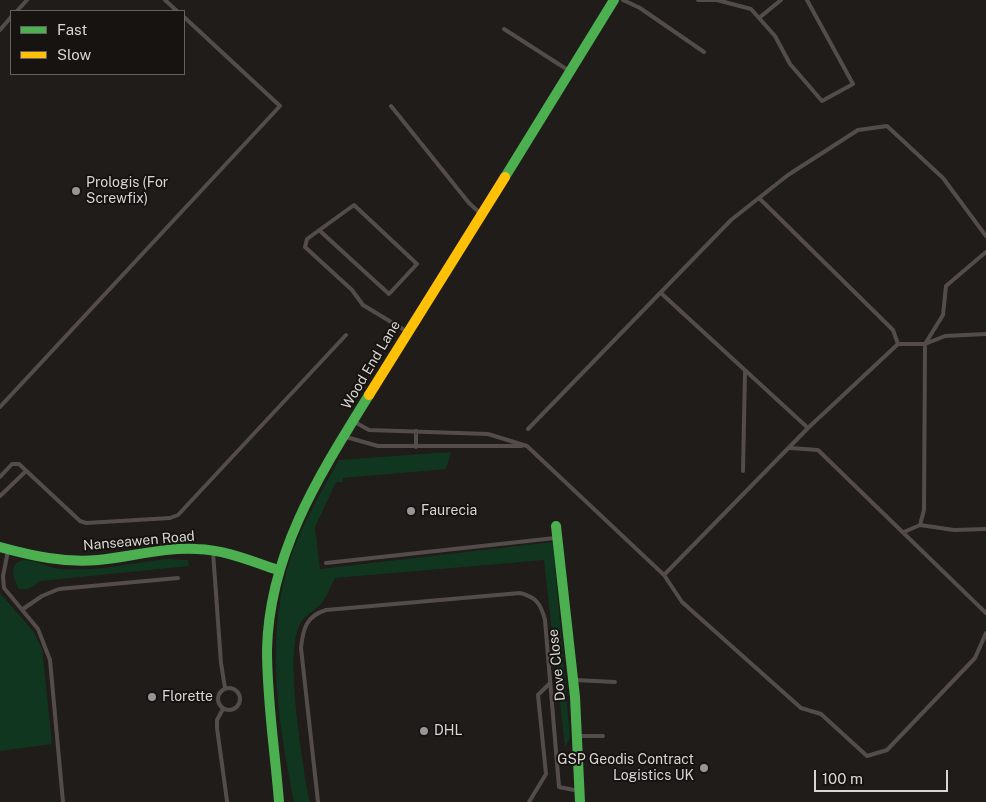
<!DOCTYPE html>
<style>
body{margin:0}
#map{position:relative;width:986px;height:802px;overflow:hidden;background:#1f1c1a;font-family:"Public Sans",sans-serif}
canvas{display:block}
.legend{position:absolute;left:10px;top:10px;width:175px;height:65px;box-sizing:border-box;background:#161310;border:1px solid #64615f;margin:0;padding:6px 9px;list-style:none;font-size:15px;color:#d9d7d5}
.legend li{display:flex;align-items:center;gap:10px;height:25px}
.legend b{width:25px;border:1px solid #64615f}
.scale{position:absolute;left:814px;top:770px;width:134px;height:22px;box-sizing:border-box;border:2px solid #d9d7d5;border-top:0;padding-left:6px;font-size:15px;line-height:18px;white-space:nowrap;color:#d9d7d5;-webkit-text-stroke:4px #161310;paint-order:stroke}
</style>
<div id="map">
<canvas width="986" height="802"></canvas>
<ul class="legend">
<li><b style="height:6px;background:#4caf50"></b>Fast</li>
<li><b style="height:6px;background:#ffc107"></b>Slow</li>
</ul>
<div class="scale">100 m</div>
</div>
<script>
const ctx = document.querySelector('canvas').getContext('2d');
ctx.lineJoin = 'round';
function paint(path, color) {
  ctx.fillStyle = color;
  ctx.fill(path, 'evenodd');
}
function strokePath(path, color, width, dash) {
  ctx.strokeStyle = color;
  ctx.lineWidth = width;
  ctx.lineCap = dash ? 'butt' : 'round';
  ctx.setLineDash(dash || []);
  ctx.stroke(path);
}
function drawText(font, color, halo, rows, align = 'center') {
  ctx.font = font + ' "Public Sans",sans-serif';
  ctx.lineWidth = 4;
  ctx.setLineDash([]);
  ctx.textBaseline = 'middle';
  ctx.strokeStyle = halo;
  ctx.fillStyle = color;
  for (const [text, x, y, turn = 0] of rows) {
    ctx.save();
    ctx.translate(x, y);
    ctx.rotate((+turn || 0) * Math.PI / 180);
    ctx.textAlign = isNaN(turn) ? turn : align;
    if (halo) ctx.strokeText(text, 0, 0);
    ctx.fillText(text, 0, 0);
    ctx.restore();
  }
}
paint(new Path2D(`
 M451 452 446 469 343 478V482H336L315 527 320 569 553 542 570 738 565 747 544 560 335 578C330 587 326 599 320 605 311 614 304 615 299 626 285 659 302 753 307 790L310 802H294C279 726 266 649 286 573 297 532 319 496 339 460Z
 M167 559 188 560 189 566 40 581C34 587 28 590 19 589 15 582 9 567 18 562 29 556 48 568 59 569 95 572 132 563 167 559Z
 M0 593 33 631 42 649 52 744 0 751Z`), '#11361f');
strokePath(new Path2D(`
 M165 0 177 11
 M623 0 640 8 704 52
 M698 0H717L751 9 775 36 790 64 822 101 853 84 807 0
 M17 11 27 0
 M759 18 781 0
 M504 29 571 72
 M0 30 11 17
 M391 106 469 203 480 213
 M759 198 893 330 898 344
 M319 230 389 294 417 264 354 205 307 239 305 247 352 290 363 305 406 331
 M662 294 808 428
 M0 407 280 106 184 17
 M353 421 369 430 488 434 527 446 664 575 682 602 801 708 821 714 867 756 887 750 975 658 986 633
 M528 429 731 220 788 175 858 130 887 126 943 178 986 236
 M346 437 378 446H522
 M416 447V431
 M790 448 818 450 986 613
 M743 471 745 371
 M0 477 12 464H19L80 521 86 523 170 518 178 515 346 335
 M0 496 26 471
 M920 525 954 530 986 529
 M904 532 920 525 924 510 925 344 945 336 986 334
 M8 551 3 576 4 588 38 629 50 660 63 802
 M213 552 221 663 225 688
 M326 563 555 538
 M664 575 808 428 898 344H925L943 315 946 286 986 252
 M23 609 42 596 59 589 178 578
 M575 680 615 682
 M218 699a11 11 0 1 1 22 0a11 11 0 1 1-22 0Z
 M223 709 217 720V728L227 801
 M579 736H603
 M318 802 301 648C303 629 306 616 326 610L520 593C536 597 541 604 545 620L559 787 579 791
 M529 802 546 774 538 695 550 683`), '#544c4a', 4);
strokePath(new Path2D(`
 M505 177 614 0
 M556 526 575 697 580 802
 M0 547C33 556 64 563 98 560 131 557 164 547 197 549 226 550 251 561 278 570
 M279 802C275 751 267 701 267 650 269 553 320 474 369 395`), '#4caf50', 10);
strokePath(new Path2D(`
 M369 395 505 177`), '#ffc107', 10);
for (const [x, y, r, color] of [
 [76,191,5,"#989694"],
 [411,511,5,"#989694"],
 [152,697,5,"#989694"],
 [424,731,5,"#989694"],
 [704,768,5,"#989694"]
]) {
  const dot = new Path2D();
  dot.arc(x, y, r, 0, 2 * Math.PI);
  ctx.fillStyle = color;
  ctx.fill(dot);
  strokePath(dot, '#161310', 2);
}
drawText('14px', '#d9d7d5', '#161310', [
 ["Prologis (For",86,183],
 ["Screwfix)",86,199],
 ["Faurecia",421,511],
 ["Florette",162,697],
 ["DHL",434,731],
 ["GSP Geodis Contract",694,760,"right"],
 ["Logistics UK",694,776,"right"]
], 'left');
drawText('14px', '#d9d7d5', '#161310', [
 ["Wood End Lane",371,365,-59],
 ["Nanseawen Road",139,541,-5],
 ["Dove Close",557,665,-96]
]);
</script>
